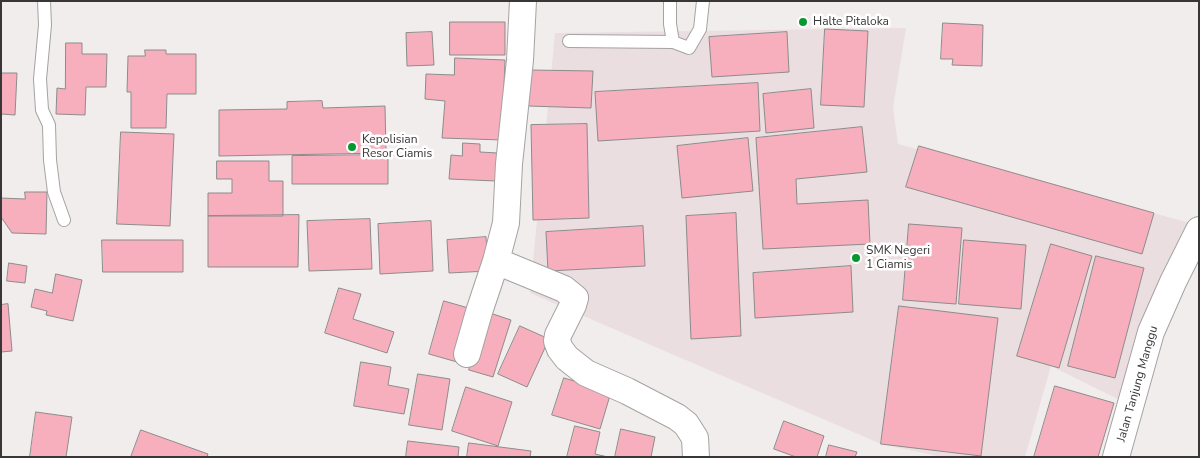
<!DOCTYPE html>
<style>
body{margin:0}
#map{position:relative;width:1200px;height:458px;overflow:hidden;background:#f1eded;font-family:"Nunito Sans",sans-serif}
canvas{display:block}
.frame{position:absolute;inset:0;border:2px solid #383636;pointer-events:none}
</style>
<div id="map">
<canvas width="1200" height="458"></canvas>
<div class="frame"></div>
</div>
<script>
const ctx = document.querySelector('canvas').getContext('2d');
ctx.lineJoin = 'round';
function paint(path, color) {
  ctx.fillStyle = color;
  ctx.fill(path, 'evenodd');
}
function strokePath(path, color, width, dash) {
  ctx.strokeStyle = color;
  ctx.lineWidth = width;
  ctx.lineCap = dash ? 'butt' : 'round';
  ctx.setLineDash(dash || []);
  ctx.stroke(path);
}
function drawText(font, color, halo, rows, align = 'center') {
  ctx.font = font + ' "Nunito Sans",sans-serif';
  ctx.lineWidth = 5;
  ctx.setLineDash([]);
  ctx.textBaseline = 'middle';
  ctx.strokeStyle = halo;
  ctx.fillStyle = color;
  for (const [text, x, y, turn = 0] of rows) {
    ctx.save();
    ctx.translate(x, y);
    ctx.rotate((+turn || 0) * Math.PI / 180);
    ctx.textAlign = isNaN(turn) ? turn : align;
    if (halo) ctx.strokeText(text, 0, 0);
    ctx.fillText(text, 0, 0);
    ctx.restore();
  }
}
paint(new Path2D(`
 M906 28 893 108 898 144 1190 223 1134 407 1051 366 1025 457H942L881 444 530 293 555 33Z`), '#eadee0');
const building = new Path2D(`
 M450 22H505V55H450Z
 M943 23 983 25 982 66 952 65 953 59H941Z
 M825 29 868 31 864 107 821 105Z
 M432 32 434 65 407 66 406 33Z
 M787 32 789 72 712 77 709 37Z
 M66 43H82V54H107L106 87H86L85 115 56 114 57 88 65 89Z
 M145 50H166V54H196V94H167L166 128H131V92H127L128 56H145Z
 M455 58 505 60 502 140 442 138 445 101 425 99 426 74 454 75Z
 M530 70 593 71 591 108 528 106Z
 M1 73H17L15 115 1 114Z
 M758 83 760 131 598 141 595 92Z
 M811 89 814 128 766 133 763 94Z
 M322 101 323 108 385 106 386 153 219 156V110L287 109V102Z
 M587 124 589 218 533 220 531 125Z
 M862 127 867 172 796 179 797 204 868 200 870 244 763 249 756 138Z
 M121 132 174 134 170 226 117 224Z
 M748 138 753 191 682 198 677 146Z
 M463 143 480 144V152L498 153 496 181 449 179 451 155 462 156Z
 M919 146 1154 213 1142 254 906 187Z
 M388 155V184H292V156Z
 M217 161H269V181H283V216H208V193H232V179H217Z
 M25 192H47L46 234 12 233 1 217V198L25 199Z
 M736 213 741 336 691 339 686 216Z
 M299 215 298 267H208V216Z
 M370 219 372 269 309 271 307 221Z
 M431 221 433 271 380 274 378 224Z
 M909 224 962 228 956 304 903 300Z
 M643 226 645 266 548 271 546 232Z
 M486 237 488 271 449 273 447 240Z
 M102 240H183V272H103Z
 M964 240 1026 245 1021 309 959 304Z
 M1051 244 1092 256 1059 368 1017 356Z
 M1096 256 1144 268 1115 378 1068 366Z
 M9 263 27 266 25 283 7 281Z
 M851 266 853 312 755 318 753 273Z
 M56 274 82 280 73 321 46 315 47 311 31 307 35 289 52 293Z
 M339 288 361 294 353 319 394 332 387 353 325 333Z
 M444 301 472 309 457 362 429 354Z
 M8 304 12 351 1 352V305Z
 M899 306 998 318 981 456 881 444Z
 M487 312 511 320 493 377 469 370Z
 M520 326 549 339 527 387 498 374Z
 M361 362 391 367 388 385 409 389 404 414 354 406Z
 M418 374 450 379 442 430 409 425Z
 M564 378 611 392 600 429 552 415Z
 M1055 386 1114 403 1098 457H1034Z
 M466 387 512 402 498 446 452 431Z
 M36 412 72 417 66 457H30Z
 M784 421 824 436 817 457H796L774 449Z
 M575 426 600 432 595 454 608 457H567Z
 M621 429 655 437 651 457H615Z
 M141 430 208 454 207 457H131Z
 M408 441 459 447 458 457H406Z
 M469 443 531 451 530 457H467Z
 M829 445 857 452 855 457H826Z`);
paint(building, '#f7afbd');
strokePath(building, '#8e8b8b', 1);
const service = new Path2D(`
 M44 1 45 25 40 79 42 110 49 125 50 160 54 192 64 220
 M670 1V24L673 42 689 48 700 29 703 1
 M569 41 673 42`);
const minor = new Path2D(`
 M496 261 564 289 575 298 573 305 558 335 557 341 560 349 567 358 586 373 627 391 677 417 686 424 695 438 696 457
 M467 354 479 312 496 261 506 223 509 164 520 60 523 1
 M1116 457 1151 332 1173 282 1199 230`);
strokePath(service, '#a5a2a2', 14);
strokePath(minor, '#a5a2a2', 28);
strokePath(service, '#fff', 12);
strokePath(minor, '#fff', 26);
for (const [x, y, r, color] of [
 [803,22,5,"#079830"],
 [352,147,5,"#079830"],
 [856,258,5,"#079830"]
]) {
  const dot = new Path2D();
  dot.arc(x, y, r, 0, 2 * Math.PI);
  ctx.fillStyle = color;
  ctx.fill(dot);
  strokePath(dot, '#fff', 2);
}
drawText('12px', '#383636', '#fff', [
 ["Halte Pitaloka",813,22],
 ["Kepolisian",362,140],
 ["Resor Ciamis",362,154],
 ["SMK Negeri",866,251],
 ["1 Ciamis",866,265]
], 'left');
drawText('12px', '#383636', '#fff', [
 ["Jalan Tanjung Manggu",1138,384,-74]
]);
</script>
